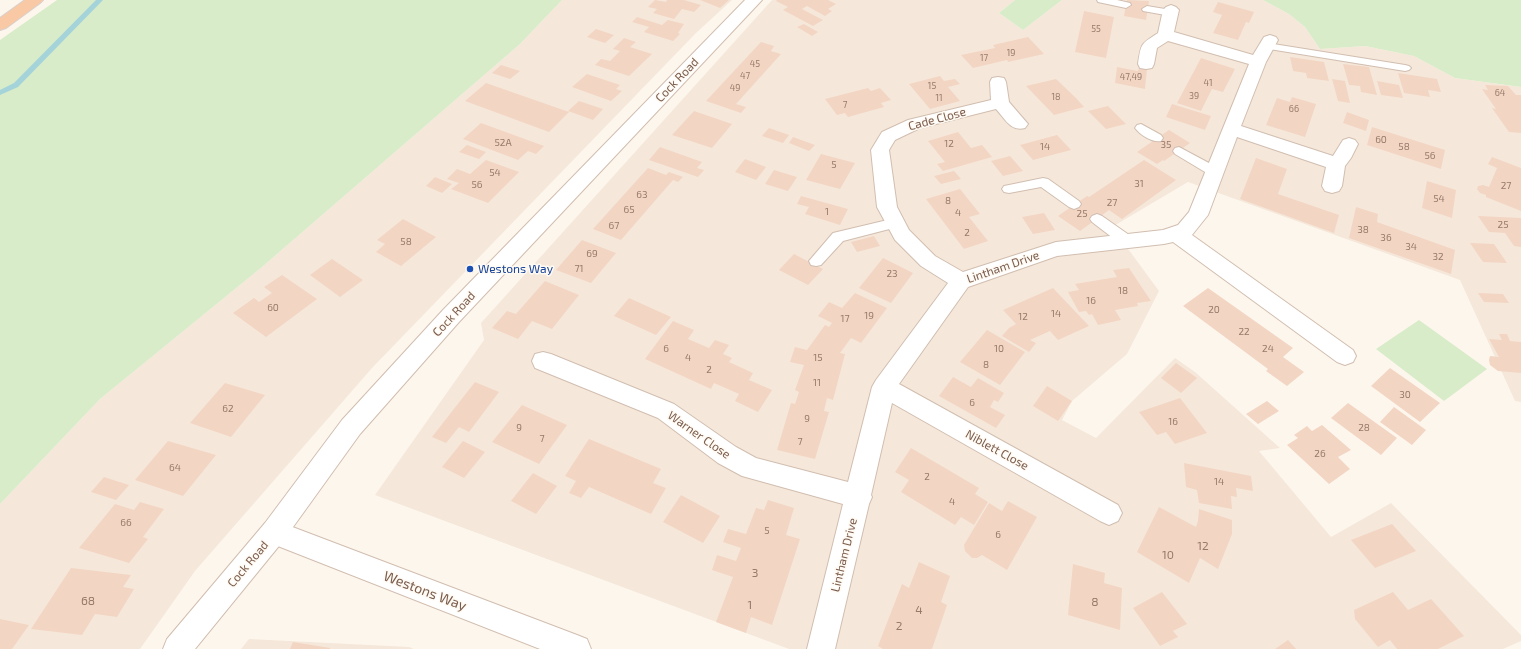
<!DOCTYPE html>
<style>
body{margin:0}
canvas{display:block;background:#fdf6ec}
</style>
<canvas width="1521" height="649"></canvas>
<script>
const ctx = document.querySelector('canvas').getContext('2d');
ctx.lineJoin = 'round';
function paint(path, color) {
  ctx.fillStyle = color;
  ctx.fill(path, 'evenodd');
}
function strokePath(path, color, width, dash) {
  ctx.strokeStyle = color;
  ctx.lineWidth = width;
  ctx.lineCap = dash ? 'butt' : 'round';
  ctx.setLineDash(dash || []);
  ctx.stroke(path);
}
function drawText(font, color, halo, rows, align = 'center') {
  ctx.font = font + ' "Exo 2",sans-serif';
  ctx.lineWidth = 3;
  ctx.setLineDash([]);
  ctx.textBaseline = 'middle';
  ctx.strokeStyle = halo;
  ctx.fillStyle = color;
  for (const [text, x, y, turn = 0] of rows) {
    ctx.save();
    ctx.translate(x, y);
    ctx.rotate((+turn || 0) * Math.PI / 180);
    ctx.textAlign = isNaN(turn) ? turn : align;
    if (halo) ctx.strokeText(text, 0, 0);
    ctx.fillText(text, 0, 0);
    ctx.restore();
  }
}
paint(new Path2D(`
 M562 0H732L696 33 372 368 195 571 140 649H0V504L100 399 262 267 520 44Z
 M772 0H1015L999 13 1023 30 1062 0H1263L1289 14 1305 27 1320 49 1365 46 1414 56 1455 78 1521 87V402L1515 401 1460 280 1188 182 1112 227 1159 291 1127 354 1072 401 1062 420 1096 438 1175 358 1195 372 1280 448 1259 451 1331 537 1391 503 1521 635V641L1503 649H789L375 495 484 340 481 323Z
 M249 639 409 647 414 649H241Z`), '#f5e8da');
paint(new Path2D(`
 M57 0H562L520 44 262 267 100 399 0 504V40Z
 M1015 0H1062L1023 30 999 13Z
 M1263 0H1521V87L1455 78 1414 56 1365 46 1320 49 1305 27 1289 14Z
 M1419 320 1487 369 1444 401 1376 349Z`), '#d8ecc9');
paint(new Path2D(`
 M96 0H103L18 87 0 95V90L14 83Z`), '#a5d3da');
paint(new Path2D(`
 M655 0 666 2 667 0H684L701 5 694 12 682 9 674 19 653 13 657 9 648 7Z
 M700 0H729L720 8Z
 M777 0H828L836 4 828 9 832 11 825 16 807 6 802 9 823 20 813 26 783 10 788 7 776 1Z
 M1127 0 1149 1 1146 20 1124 16Z
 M1218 2 1254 12 1249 23 1246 22 1238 40 1213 33 1222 15 1213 12Z
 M1084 11 1114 17 1106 58 1075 52Z
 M637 17 662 25 668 20 684 24 678 33 680 34 673 41 644 32 649 27 632 22Z
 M804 24 818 32 812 36 797 27Z
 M596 29 614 35 605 43 587 37Z
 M1028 37 1044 54 1008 62 1007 60 973 68 961 55 995 48 993 45Z
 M624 38 636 42 630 47 652 54 629 76 595 65 601 59 610 61 620 51 613 49Z
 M761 42 774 46 771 51 781 54 736 104 746 107 741 113 706 101Z
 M1290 57 1324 62 1329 81 1307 78 1306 73 1293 71Z
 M1201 58 1235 69 1223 92 1212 89 1201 111 1177 103Z
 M1343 64 1369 67 1377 95 1361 92 1360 86 1349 85Z
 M501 65 520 71 510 79 492 73Z
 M1117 67 1138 71 1139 67 1147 69 1145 89 1115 83Z
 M1398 73 1437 79 1441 92 1428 90 1430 97 1404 93Z
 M587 74 620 85 616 89 622 91 611 101 572 87Z
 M940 76 944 81 955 79 960 84 948 87 960 101 930 109 909 84Z
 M1056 79 1076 98 1084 107 1054 115 1026 86Z
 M1332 79 1345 81 1350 103 1338 101Z
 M1377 81 1399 85 1403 98 1381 95Z
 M486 83 569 112 549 132 465 101Z
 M1485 85 1508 86 1516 95H1521V133L1509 132 1492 108 1496 109 1482 89 1488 90Z
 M868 88 871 91 880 88 891 100 881 103 884 107 848 117 845 113 837 115 825 99Z
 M1292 97 1316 104 1305 137 1266 125 1277 98 1290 102Z
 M579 101 603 109 593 120 568 111Z
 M1172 104 1211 116 1205 130 1166 117Z
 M1108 106 1126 124 1106 129 1088 111Z
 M694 111 732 124 712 148 672 135Z
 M1347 112 1369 120 1366 131 1343 123Z
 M481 123 544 146 536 154 528 151 518 160 463 139Z
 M1372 127 1445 150 1441 169 1367 145Z
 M769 128 789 135 783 143 762 136Z
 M1169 130 1190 143 1164 161 1163 160 1157 164 1137 152Z
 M958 132 971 148 982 145 992 157 943 171 937 164 945 162 928 141Z
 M1057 135 1071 150 1033 160 1020 145Z
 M793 137 815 145 809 151 789 143Z
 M467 145 486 152 479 159 459 152Z
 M660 147 702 162 697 168 704 170 698 177 649 160Z
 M821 154 855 163 840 189 806 180Z
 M1010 156 1023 171 1003 176 991 161Z
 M1492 157 1521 168V211L1486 197V195L1480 193 1477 189 1478 186 1483 185 1489 187 1497 168 1488 164Z
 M1256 158 1287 169 1278 194 1339 215 1334 233 1240 199Z
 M745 159 766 167 756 180 735 172Z
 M486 160 519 172 488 203 451 189 459 183 447 179 457 169 470 174Z
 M1144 160 1176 180 1122 219 1109 210 1080 231 1058 216 1087 196 1089 197Z
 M648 168 666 175 669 172 683 177 678 182 673 180 621 240 593 229Z
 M774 170 797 177 788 191 765 184Z
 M954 171 961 179 941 184 934 176Z
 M435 177 452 184 442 193 426 186Z
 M1427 181 1456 190 1452 218 1422 208Z
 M960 189 980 214 969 217 988 241 964 249 926 199Z
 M801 196 848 209 840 225 805 214 809 207 797 204Z
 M1356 207 1378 214 1377 222 1455 250 1451 274 1349 238Z
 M1044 213 1055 230 1033 234 1022 217Z
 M1478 216 1521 218V247L1514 246 1505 233 1489 232Z
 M403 219 436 237 401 266 376 252 385 244 377 240Z
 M874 236 880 246 857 252 851 242Z
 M582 240 616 253 591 283 556 270Z
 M1470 243 1494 244 1507 263 1483 262Z
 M794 254 823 269 808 285 779 270Z
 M883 258 913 273 891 303 859 288Z
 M332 259 363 280 340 297 310 275Z
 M1129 268 1151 301 1137 303 1138 306 1115 310 1121 320 1098 325 1092 314 1089 315 1086 311 1079 312 1068 292 1079 290 1075 284 1117 277 1113 270Z
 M282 275 317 299 266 337 233 313 254 298 259 302 272 293 264 287Z
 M545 281 579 295 552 329 532 321 518 339 492 328 507 311 516 314Z
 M1053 288 1089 326 1058 340 1050 331 1030 340 1036 343 1029 352 1002 336 1009 328 1016 324 1003 310Z
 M1208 288 1293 348 1283 357 1304 372 1287 386 1266 371 1268 369 1183 306Z
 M855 293 887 308 861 343 851 338 840 353 845 354 833 400 827 398 824 411 829 412 815 459 777 450 791 403 795 404 799 392 795 390 804 365 790 362 795 347 807 350 825 325 829 327 832 323 818 316 829 302 842 308Z
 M1478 293 1503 294 1509 303 1484 302Z
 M629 298 671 317 656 335 614 316Z
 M673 321 694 330 688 339 709 348 715 340 729 345 723 354 732 358 729 362 753 373 749 380 772 390 758 412 735 401 739 394 714 383 711 389 645 359Z
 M987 330 1025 352 1000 385 960 362Z
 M1499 334H1507L1510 341 1521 342V373L1498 371 1490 365 1489 360 1490 356 1499 357 1489 339 1502 340Z
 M1176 363 1197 378 1181 393 1161 378Z
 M1390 368 1440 403 1420 422 1371 386Z
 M953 377 971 387 978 378 1004 393 998 402 994 400 990 407 1005 415 996 428 939 396Z
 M475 382 499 392 469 432 459 427 446 443 432 437Z
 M225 383 265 395 231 437 190 423Z
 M1047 386 1072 401 1058 421 1033 406Z
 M1180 398 1207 433 1175 444 1166 432 1157 435 1139 412Z
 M1267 401 1279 411 1258 424 1246 414Z
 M1348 403 1397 438 1381 455 1331 418Z
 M522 405 567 425 539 464 492 442Z
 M1394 407 1426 430 1412 445 1380 422Z
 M1322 425 1351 450 1338 457 1350 469 1329 484 1287 445 1298 438 1294 435 1307 426 1312 431Z
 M589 439 661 469 653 483 666 488 651 514 589 487 581 498 569 493 576 481 565 476Z
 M168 441 216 455 183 496 135 480Z
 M463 441 485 452 464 478 442 467Z
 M911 448 979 488 975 494 988 502 974 525 961 517 955 525 901 492 909 480 895 472Z
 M1184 463 1251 476 1253 491 1236 488 1237 497 1231 496 1232 509 1199 503 1197 490 1186 487Z
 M533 473 557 486 536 514 511 501Z
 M104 477 129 485 116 500 91 492Z
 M681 495 720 516 703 543 663 522Z
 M768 500 794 508 786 535 800 539 772 625 751 617 746 633 716 622 733 577 712 570 717 555 736 561 741 548 723 542 728 529 746 534 756 508 764 510Z
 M1008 501 1037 517 1007 570 982 555 977 558H972L965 551 964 545 989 503 1002 511Z
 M140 502 164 509 143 537 148 539 129 563 79 548 115 504 134 510Z
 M1159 507 1196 527 1198 521 1199 509 1232 520V534L1218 569 1200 558 1189 583 1137 552Z
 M1392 524 1416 551 1375 568 1351 540Z
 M919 562 950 576 941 602 947 605 932 649H883L878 646 902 584 909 588Z
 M1073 564 1105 573 1104 583 1122 588 1120 630 1068 615Z
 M71 568 131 575 123 587 134 589 117 617 95 614 82 635 31 629Z
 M1162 592 1187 624 1173 631 1178 637 1160 646 1133 608Z
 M1393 592 1408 610 1431 599 1464 636 1438 649H1397L1390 640 1378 647 1355 619 1354 610Z
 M0 619 29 625 12 649H0Z
 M1288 640 1296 649H1275Z
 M293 642 330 648V649H290Z`), '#f3d5c3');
const service = new Path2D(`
 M1097 0H1117L1130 3 1131 5 1126 8 1098 2Z
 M1147 6 1171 10 1176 13 1171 16 1143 11 1142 9Z
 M1267 43 1405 65 1409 66 1411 68 1409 70 1405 71 1263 48 1261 46Z
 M1141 124 1161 135 1163 138 1161 141C1153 143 1140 135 1135 128L1137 125Z
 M1179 147 1220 169 1221 172 1220 175 1215 176 1210 175 1175 154 1173 151 1175 148Z
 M1043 178 1048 179 1079 201 1081 204 1079 207 1074 209 1069 207 1041 187 1009 193 1004 192 1002 189 1004 186 1009 185Z
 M1097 214 1102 216 1132 237 1134 241 1132 245 1127 246 1122 245 1092 222 1090 219 1092 216Z
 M896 218 901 220 903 223 901 226 843 241 821 265 816 266 811 265 809 261 833 233Z`);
const minor = new Path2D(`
 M1171 5 1176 7 1179 10 1174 32 1253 55 1264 37 1270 35 1276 37 1278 40 1266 62 1241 126 1333 156 1343 140 1349 138 1355 140 1358 144 1351 158 1345 166 1342 186 1339 191 1332 193 1325 191 1322 186 1326 167 1237 137 1208 215 1192 235 1353 350 1356 356 1353 362 1345 365 1337 362 1173 242 1164 244 1057 256 968 287 899 384 1118 505 1122 513 1118 521 1109 525 1100 521 892 403 871 495 872 497 869 504 835 649H807L843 504 742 476 718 463 658 418 535 368 532 361 535 354 543 352 551 354 674 404 736 447 756 458 848 482 872 387 876 380 948 283 921 266 895 240 877 207 871 150 882 132 908 120 991 100 990 82 992 78 998 77 1004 78 1006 82 1009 102 1028 124 1025 128C1011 132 1005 119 996 109L920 128 895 140 889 150 897 207 909 230 935 256 963 272 1056 242 1163 230 1178 225 1189 212 1249 64 1168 41 1157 48 1154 64 1152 68 1146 69 1140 68 1138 64C1141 43 1141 44 1158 33L1163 10 1166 7Z
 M274 520 577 635 587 639 591 649H540L265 541 261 532 265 523Z`);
const tertiary = new Path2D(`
 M745 0H762L459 322 360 434 283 541 195 649H163L167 639 265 523 342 420 443 310Z`);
const trunk = new Path2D(`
 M25 0H43L40 3 6 28 0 30V18Z`);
strokePath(service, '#d1beb0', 2);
strokePath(minor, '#d1beb0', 2);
strokePath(tertiary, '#d1beb0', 2);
strokePath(trunk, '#dad1cd', 2);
paint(service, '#fff');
paint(minor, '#fff');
paint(tertiary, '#fff');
paint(trunk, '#f9c8a4');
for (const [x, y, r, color] of [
 [470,269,4,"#1a4fb4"]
]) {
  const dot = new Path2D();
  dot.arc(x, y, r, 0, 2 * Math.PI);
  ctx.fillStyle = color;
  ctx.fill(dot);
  strokePath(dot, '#fffaf3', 1.5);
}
drawText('9px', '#987a6a', null, [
 ["55",1096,29],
 ["19",1011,53],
 ["17",984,58],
 ["45",755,64],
 ["47",745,76],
 ["47,49",1131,77],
 ["41",1208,83],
 ["15",932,86],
 ["49",735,88],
 ["64",1500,93],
 ["39",1194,96],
 ["18",1056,97],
 ["11",939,98],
 ["7",845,105],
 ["66",1294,109]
]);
drawText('10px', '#987a6a', null, [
 ["60",1381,140],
 ["52A",503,143],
 ["12",949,144],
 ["35",1166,145],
 ["14",1045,147],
 ["58",1404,147],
 ["56",1430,156],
 ["5",834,165],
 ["54",495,173],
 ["31",1139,184],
 ["56",477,185],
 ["27",1506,186],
 ["63",642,195],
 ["54",1439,199],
 ["8",948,201],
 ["27",1112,203],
 ["65",629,210],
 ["1",827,212],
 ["4",958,213],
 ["25",1082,214],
 ["25",1503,225],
 ["67",614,226],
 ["38",1363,230],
 ["2",967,233],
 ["36",1386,238],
 ["58",406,242],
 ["34",1411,247],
 ["69",592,254],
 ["32",1438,257],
 ["71",579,269],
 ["23",892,274],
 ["18",1123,291],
 ["16",1091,301],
 ["60",273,308],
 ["20",1214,310],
 ["14",1056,314],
 ["19",869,316],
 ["12",1023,317],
 ["17",845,319],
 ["22",1244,332],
 ["6",666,349],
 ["10",999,349],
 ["24",1268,349],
 ["4",688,358],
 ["15",818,358],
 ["8",986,365],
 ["2",709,370],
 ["11",817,383],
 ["30",1405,395],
 ["6",972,403],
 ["62",228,409],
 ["9",807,419],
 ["16",1173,422],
 ["9",519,428],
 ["28",1364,428],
 ["7",542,439],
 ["7",800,442],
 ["26",1320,454],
 ["64",175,468],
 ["2",927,477],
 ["14",1219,482],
 ["4",952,502],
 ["66",126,523],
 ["5",767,531],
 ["6",998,535]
]);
drawText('12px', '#7a5c4d', '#fffaf3', [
 ["Cock Road",677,80,-46],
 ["Cade Close",937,119,-15],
 ["Lintham Drive",1003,267,-19],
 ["Cock Road",454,314,-47],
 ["Warner Close",699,435,35],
 ["Niblett Close",997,450,29],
 ["Lintham Drive",844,555,-76],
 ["Cock Road",248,564,-50]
]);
drawText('12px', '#164399', '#fffaf3', [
 ["Westons Way",478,269]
], 'left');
drawText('12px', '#987a6a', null, [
 ["12",1203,546],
 ["10",1168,555],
 ["3",755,573],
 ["68",88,601],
 ["8",1095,602],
 ["1",750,605],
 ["4",919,610],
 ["2",899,626]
]);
drawText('14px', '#7a5c4d', '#fffaf3', [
 ["Westons Way",425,591,21]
]);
</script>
